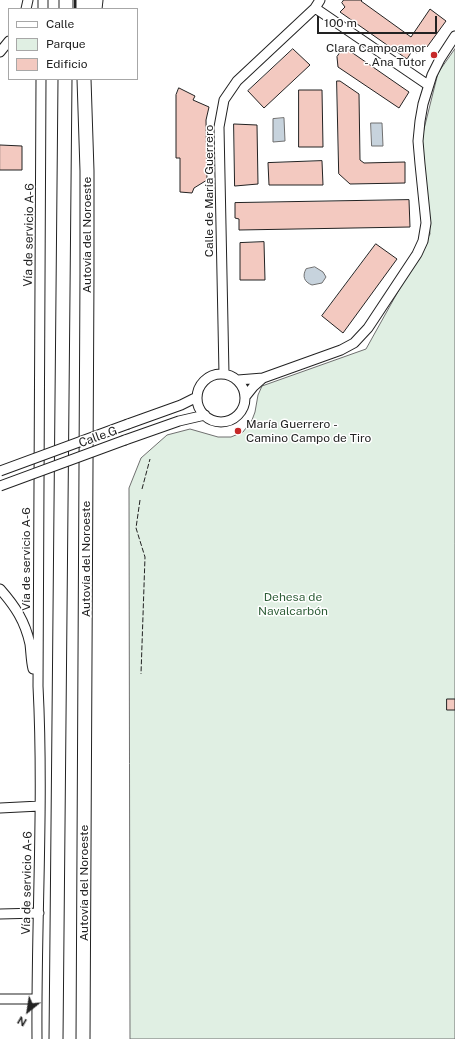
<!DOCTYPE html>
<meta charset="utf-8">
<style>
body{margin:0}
#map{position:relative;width:455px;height:1039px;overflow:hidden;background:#fff;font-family:"Public Sans",sans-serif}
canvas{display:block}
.legend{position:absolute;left:8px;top:8px;width:130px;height:72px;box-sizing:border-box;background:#fff;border:1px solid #a7a7a7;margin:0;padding:5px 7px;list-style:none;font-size:12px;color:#222}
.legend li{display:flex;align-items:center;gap:8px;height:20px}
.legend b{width:20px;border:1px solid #a7a7a7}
.north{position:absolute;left:8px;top:991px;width:40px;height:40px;-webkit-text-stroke:3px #fff;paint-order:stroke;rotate:210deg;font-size:11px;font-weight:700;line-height:16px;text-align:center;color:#222}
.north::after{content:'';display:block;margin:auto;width:14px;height:18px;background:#222;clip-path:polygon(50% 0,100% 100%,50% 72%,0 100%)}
.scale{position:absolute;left:317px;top:16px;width:120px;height:18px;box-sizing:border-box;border:2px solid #222;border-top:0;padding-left:5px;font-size:12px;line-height:14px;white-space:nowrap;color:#222;-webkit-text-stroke:3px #fff;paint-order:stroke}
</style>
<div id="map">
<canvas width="455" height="1039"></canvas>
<ul class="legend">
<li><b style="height:5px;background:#fff"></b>Calle</li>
<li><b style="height:11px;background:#e0efe3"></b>Parque</li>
<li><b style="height:11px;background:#f3c9c0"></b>Edificio</li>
</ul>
<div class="north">N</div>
<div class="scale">100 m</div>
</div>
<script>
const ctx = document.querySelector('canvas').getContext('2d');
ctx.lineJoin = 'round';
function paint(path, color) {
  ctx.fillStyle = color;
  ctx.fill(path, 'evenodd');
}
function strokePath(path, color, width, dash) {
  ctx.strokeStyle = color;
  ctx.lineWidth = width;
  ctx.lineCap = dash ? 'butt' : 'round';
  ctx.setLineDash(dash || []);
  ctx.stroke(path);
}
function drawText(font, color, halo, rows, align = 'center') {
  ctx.font = font + ' "Public Sans",sans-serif';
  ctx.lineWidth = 3;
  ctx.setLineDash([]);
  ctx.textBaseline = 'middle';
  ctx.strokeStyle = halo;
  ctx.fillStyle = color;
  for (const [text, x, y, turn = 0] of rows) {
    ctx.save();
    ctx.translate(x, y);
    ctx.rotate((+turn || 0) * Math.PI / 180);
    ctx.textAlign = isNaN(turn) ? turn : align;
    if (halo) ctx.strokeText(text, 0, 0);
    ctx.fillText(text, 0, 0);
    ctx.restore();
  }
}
const green = new Path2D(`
 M455 49V1039H130L129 488 141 458 167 435 190 429 218 437H231L243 432 252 420 255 412 258 395 262 386 366 349 430 234 422 137 438 73Z`);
paint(green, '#e0efe3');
strokePath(green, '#6f6f6f', 1);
const water = new Path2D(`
 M284 118 285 141 273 142V119Z
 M371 123H382L383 146H372Z
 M315 267 323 272 326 277 322 283 312 285C304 282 302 276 306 269Z`);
paint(water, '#c7d3dd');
strokePath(water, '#6f6f6f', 1);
const building = new Path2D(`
 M344 0H362L361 1 411 37 430 9 446 21 427 47 424 45 417 53 412 51 407 59 340 12 345 7 342 3Z
 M344 47 409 92 399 108 338 67 337 57Z
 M293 49 310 65 264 108 248 91Z
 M337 81H340L359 94 360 160 364 163 405 162V183L350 184 339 174Z
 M179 88 195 96 193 100 209 107 206 120 207 180 194 188 192 193 180 192V158H176V95Z
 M299 90H322L323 147H299Z
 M234 124 257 125 258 184 235 186Z
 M0 145 22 146V170H0Z
 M322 161 323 185H269L268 163Z
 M409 200 410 227 239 230V219L235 218V203Z
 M264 242 265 280H240V243Z
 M376 244 397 259 343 333 322 316Z
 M447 699H455V710H447Z`);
paint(building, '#f3c9c0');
strokePath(building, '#222', 1);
const minor = new Path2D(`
 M315 8 428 85
 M26 9 28 0
 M43 9V0
 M0 52 9 41
 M224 374 219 127 224 100 237 81 315 8 320 0
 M197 398a24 24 0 1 1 48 0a24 24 0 1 1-48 0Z
 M238 380 263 378 341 350 354 343 368 328 417 254 423 241 426 223 420 164 418 141 420 121 423 104 432 75 440 59 455 36
 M245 397 253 387 263 378
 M128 424 181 405 197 397
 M125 440 179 421 205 415
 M0 589C15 606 25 621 30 644 31 652 31 661 33 669
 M0 808 40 806
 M0 914 39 913
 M0 999H37
 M37 1039C36 921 44 804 38 686L41 79`);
const highway = new Path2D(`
 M66 9V0
 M83 9V0
 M95 9 96 0
 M56 1039 65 79
 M83 1039 87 274V171L84 79`);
strokePath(minor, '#222', 11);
strokePath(highway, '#222', 15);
strokePath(minor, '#fff', 9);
strokePath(highway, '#fff', 13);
const minorBridge = new Path2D(`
 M0 471 128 424
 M0 486 125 440`);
strokePath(minorBridge, '#222', 11, []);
strokePath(minorBridge, '#fff', 9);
strokePath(new Path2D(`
 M142 489 150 459
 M140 500 136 528 145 557 141 674`), '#222', 1, [5, 2]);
strokePath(new Path2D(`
 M75 0V9`), '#222', 2);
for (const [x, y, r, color] of [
 [434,55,4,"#c62828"],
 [238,431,4,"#c62828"]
]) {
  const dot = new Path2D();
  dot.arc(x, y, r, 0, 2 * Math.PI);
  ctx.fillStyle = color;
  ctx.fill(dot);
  strokePath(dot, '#fff', 1.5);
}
drawText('12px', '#222', '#fff', [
 ["Clara Campoamor",426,48],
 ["- Ana Tutor",426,62],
 ["María Guerrero -",246,424,"left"],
 ["Camino Campo de Tiro",246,438,"left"]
], 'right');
drawText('12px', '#222', '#fff', [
 ["Calle de María Guerrero",209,191,-90],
 ["Vía de servicio A-6",29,235,-89],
 ["Autovía del Noroeste",87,235,-90],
 ["Calle G",98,437,-20],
 ["Vía de servicio A-6",26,559,-90],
 ["Autovía del Noroeste",86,559,-90],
 ["Vía de servicio A-6",27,883,-89],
 ["Autovía del Noroeste",84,883,-90]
]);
drawText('12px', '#2f5e38', '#fff', [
 ["Dehesa de",293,597],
 ["Navalcarbón",293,611]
]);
</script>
